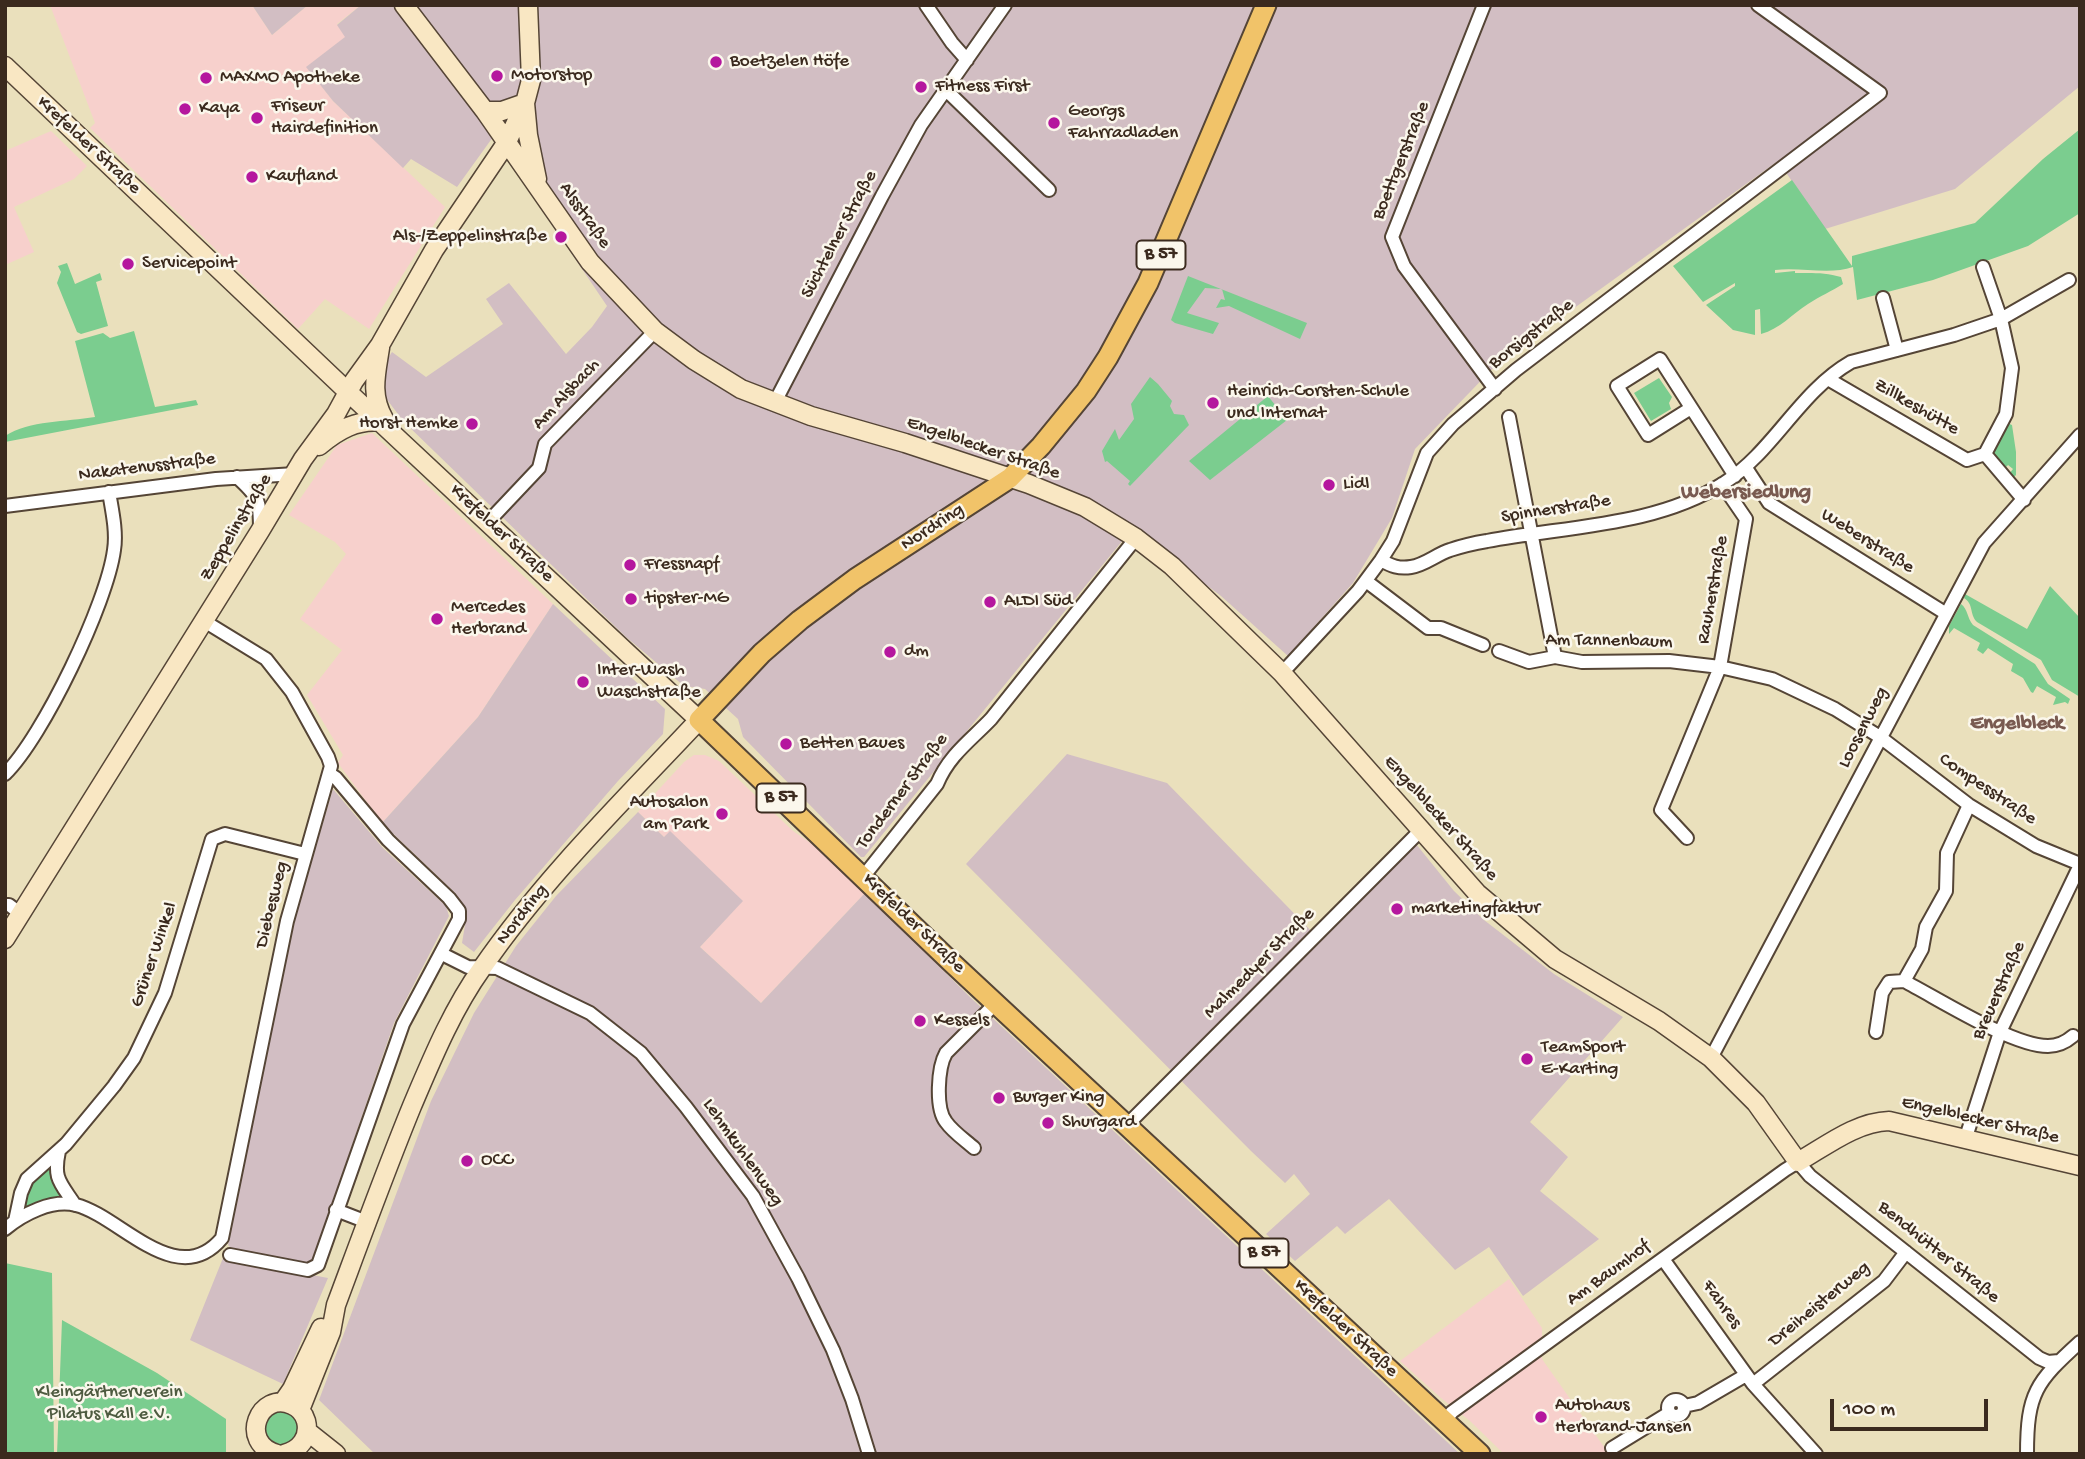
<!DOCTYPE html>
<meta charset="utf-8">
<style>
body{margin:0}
#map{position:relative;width:2085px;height:1459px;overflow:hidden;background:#eae0bc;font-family:"Gochi Hand",sans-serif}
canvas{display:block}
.frame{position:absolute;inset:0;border:7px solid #3b2a1e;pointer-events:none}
.scale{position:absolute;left:1830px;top:1399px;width:158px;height:32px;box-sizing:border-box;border:4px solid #3b2a1e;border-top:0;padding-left:9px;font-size:21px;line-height:24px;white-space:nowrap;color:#3b2a1e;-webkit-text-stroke:5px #fbf7ec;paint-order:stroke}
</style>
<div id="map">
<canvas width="2085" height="1459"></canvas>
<div class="frame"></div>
<div class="scale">100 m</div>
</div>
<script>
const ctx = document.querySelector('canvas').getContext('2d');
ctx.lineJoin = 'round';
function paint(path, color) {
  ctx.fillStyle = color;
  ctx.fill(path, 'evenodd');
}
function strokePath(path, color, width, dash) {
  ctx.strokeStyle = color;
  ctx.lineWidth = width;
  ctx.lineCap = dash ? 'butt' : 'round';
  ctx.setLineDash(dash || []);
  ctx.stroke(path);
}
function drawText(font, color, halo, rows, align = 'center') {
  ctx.font = font + ' "Gochi Hand",sans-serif';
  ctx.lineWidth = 5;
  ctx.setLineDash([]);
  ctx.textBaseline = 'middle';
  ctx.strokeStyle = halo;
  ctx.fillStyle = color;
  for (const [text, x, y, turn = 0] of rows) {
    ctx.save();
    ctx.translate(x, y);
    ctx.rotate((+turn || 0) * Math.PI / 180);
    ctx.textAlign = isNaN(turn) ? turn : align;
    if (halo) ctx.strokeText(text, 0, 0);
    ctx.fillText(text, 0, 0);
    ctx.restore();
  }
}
paint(new Path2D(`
 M50 5H252L272 35 308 5H361L337 24 346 37 307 67 333 101 445 207 369 329 325 299 298 329 90 128 95 123Z
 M51 131 87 166 74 179 14 207 34 252 5 265V151Z
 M372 433 553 604 478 717 382 823 338 763 343 755 307 695 342 650 300 619 346 554 335 542 289 515 337 445Z
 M694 755H705L719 761 793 831 815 846 865 893 761 1003 700 947 742 901 670 832 664 837 638 812 684 762Z
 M1509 1279 1542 1328V1359L1609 1454H1504L1470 1421 1441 1398 1400 1361Z`), '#f7d0cc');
paint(new Path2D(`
 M252 5H308L272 35Z
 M361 5H2080V86L1955 189 1825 229 1778 161 1498 363 1415 449 1392 518 1353 583 1288 656 1221 596 1132 529 864 857H861L743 737 738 719 705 689 684 686 626 637 404 422 385 397 380 371 392 352 426 377 503 324 486 299 509 283 566 354 592 327 607 306 493 137 457 187 411 159 403 168 333 101 306 67 345 37 337 25Z
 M553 604 665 709 663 734 618 781 515 900 474 952 462 943 466 919 465 908 454 892 382 823 478 717Z
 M1067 754 1167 783 1321 941 1416 844 1454 891 1484 920 1554 974 1623 1017 1530 1122 1568 1157 1540 1191 1599 1239 1523 1296 1489 1247 1455 1270 1389 1199 1345 1234 1337 1226 1295 1261 1266 1234 1310 1194 1294 1174 1285 1183 1251 1151 966 864Z
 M333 789 383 848 446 906 449 916 394 1023 312 1262 304 1264 232 1249 228 1245 293 922Z
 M638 812 664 837 670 831 743 901 700 947 761 1003 865 893 971 998 1460 1454H375L319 1400 431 1101 474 1013 516 946 556 896Z
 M223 1258 328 1278 283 1384 190 1340Z`), '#d2bec3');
paint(new Path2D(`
 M2080 129V213L2028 246 1933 280 1857 300 1853 267C1830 275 1801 267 1775 270V273L1795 271V273C1810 273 1825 272 1841 277L1843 284C1832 291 1820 296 1808 304 1792 314 1780 329 1761 334L1760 309 1755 310V335L1733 330 1706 305 1735 286V283L1703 302 1673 266 1792 180 1852 266V256L1975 223 2043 159Z
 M67 263 75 284 100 273 102 280 96 282 108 326 81 334 77 332 57 283 61 272 58 266Z
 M1188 276 1307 323 1300 339 1229 306 1216 308 1221 299 1225 300 1222 289 1205 288 1187 313 1219 323 1213 334 1175 323 1171 320Z
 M134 331 155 407 196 400 198 405 5 442V436C30 420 66 422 95 417L75 341 103 333 110 338Z
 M1150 377 1158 384 1172 401 1170 406 1174 414 1184 415 1189 425 1130 486 1128 484 1130 481 1107 461 1105 462 1102 451 1115 429 1119 440 1134 419 1131 404Z
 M1659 378 1672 397 1669 403 1671 409 1651 421 1634 393Z
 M1268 396 1287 420 1210 480 1189 461Z
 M2007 423 2012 425 2016 452V475L2014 477 2009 474 2013 469 2008 465 2004 469C1983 446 1991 446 2007 423Z
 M2050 586 2080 618V697L2052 680 2041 660 1977 622C1969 614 1974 604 1964 598L1965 594 2027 629Z
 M1961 604C1968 609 1967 618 1973 625L2035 664 2048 684 2070 699 2068 704 2065 702 2053 705 2056 697 2037 686 2033 693 2031 692 2023 678 2011 671 2013 664 1988 648 1983 654 1977 650 1980 643 1954 628 1949 634V626Z
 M47 1167H50L55 1182 65 1199 25 1209 22 1208 29 1187Z
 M5 1263 52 1273 54 1454H5Z
 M62 1320 157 1373 226 1419V1454H57Z
 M264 1428a17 17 0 1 1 34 0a17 17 0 1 1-34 0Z`), '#7bcd8f');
const street = new Path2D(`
 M926 5 952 43 967 60
 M1484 5 1392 237 1404 266 1495 389
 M946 90 1049 190
 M1983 267 2001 319 2069 280
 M1883 298 1897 350
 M1828 379 1967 460 1985 454 2024 500
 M775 402 882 196 921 125 1005 5
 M1691 408 1648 435 1617 386 1660 359 1735 476
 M1509 417 1555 657
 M1746 468 1769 503 1945 613
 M237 477C260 498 260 500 260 531
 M5 506 216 479 295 474
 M488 522 539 468 545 444 655 331
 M1381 560C1391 566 1399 569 1411 567 1425 565 1437 554 1450 550 1462 546 1475 543 1487 541 1566 526 1654 527 1724 483 1774 451 1799 392 1851 362L1954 335 2001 319 2012 368 2006 414 1985 454
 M1366 581 1428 628H1441L1483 645
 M1499 651 1529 662 1555 657 1582 662 1669 661 1720 667 1772 679 1835 709 1880 737 1969 805 2036 846 2080 864
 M1282 673 1358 591 1381 560 1393 541 1427 453 1453 424 1516 370 1880 93 1758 5
 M5 774C43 737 107 603 114 550 117 532 112 510 109 492
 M1687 838 1661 810 1720 667 1746 519 1722 484
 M863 877 937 784C949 755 971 740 991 719L1136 538
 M5 905H9L21 914
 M442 954 468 967 497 968 590 1013 641 1053 686 1107 753 1196 798 1278 833 1350 852 1399 869 1454
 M1904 981 1922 949 1926 927 1946 891 1947 853 1969 805
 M1876 1032 1882 993 1889 982 1904 981C1939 999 2012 1046 2048 1046 2058 1046 2066 1042 2073 1036
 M1711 1058 1984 543 2080 435
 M1127 1125 1421 830
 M1966 1137 2000 1032 2080 865
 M974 1148C965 1140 953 1132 946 1122 935 1108 938 1067 946 1053L996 1003
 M59 1151C53 1179 60 1182 75 1205
 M336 1210 367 1222
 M15 1221 21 1193 27 1179 66 1144 114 1086 134 1058 165 993 212 839 225 834 305 854
 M5 1229C23 1214 52 1199 76 1205 120 1216 177 1292 222 1238L287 921 331 766 328 757 292 692 266 659 204 621
 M230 1255 308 1270 318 1265 403 1024 459 919V911L449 898 388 840 336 778 330 774
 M1663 1259 1753 1384 1816 1454
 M1753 1384 1884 1281 1906 1252
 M1668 1408a8 8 0 1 1 16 0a8 8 0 1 1-16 0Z
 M1684 1406 1698 1403 1746 1375
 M1445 1421 1452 1412 1785 1170 1798 1162 1810 1176 2039 1358 2048 1362 2059 1361
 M1612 1448 1669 1413
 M2027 1454C2027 1393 2036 1382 2080 1342`);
const secondary = new Path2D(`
 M404 5 485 111 590 262 655 331 694 360 741 389 811 416 905 443 1029 484 1085 507 1136 538 1172 566 1282 673 1477 893 1555 959 1659 1021 1711 1058 1756 1103 1798 1162C1826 1146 1856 1122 1889 1121L2080 1166
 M5 66 348 392 699 720C624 800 544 878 482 968 452 1010 432 1059 412 1106 385 1172 361 1238 336 1305L331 1332 300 1410
 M485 111H502L525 103 528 135 537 179
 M380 348C376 374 370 395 384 419
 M319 446C338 430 357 419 382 422
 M5 939 260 531 303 459 336 414 354 381 380 345 434 250 507 142 525 103 531 80 528 5
 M283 1402 292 1389 321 1328
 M307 1431 336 1454
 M277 1454C238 1443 259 1390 292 1405 299 1408 304 1414 306 1421 310 1437 300 1450 284 1454`);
const primary = new Path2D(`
 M1266 5 1148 283 1108 357 1086 391 1041 446 1010 478 855 579 800 620 762 653 699 720 951 962 1480 1454`);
strokePath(street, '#554536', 16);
strokePath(secondary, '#554536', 21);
strokePath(primary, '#554536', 23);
strokePath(street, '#fff', 12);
strokePath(secondary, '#f9e7c3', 18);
strokePath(primary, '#f1c369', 19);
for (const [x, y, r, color] of [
 [716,62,7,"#b5179e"],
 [497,76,7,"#b5179e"],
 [206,78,7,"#b5179e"],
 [921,87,7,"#b5179e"],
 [185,109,7,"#b5179e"],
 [257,118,7,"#b5179e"],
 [1054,123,7,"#b5179e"],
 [252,177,7,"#b5179e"],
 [561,237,7,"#b5179e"],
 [128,264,7,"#b5179e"],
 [1213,403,7,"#b5179e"],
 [472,424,7,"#b5179e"],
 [1329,485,7,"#b5179e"],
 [630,565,7,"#b5179e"],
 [631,599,7,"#b5179e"],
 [990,602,7,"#b5179e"],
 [437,619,7,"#b5179e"],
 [890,652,7,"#b5179e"],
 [583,682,7,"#b5179e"],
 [786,744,7,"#b5179e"],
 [722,814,7,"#b5179e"],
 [1397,909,7,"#b5179e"],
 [920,1021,7,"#b5179e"],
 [1527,1059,7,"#b5179e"],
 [999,1098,7,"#b5179e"],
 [1048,1123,7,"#b5179e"],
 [467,1161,7,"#b5179e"],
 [1541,1417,7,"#b5179e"]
]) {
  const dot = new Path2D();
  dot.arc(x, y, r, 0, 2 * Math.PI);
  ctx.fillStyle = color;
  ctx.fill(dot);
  strokePath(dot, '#fbf7ec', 2.5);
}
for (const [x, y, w] of [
 [1161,255,49],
 [781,798,49],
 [1264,1253,49]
]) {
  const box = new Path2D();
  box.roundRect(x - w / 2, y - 14.5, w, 29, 5);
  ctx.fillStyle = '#fbf7ec';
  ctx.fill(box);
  strokePath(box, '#3b2a1e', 2);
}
drawText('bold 18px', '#3b2a1e', null, [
 ["B 57",1161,255],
 ["B 57",781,798],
 ["B 57",1264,1253]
]);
drawText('19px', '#3b2a1e', '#fbf7ec', [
 ["Boetzelen Höfe",730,62],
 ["Motorstop",511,76],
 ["MAXMO Apotheke",220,78],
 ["Fitness First",935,87],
 ["Friseur",271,107],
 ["Hairdefinition",271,129],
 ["Kaya",199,109],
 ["Georgs",1068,112],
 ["Fahrradladen",1068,134],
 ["Kaufland",266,177],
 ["Als-/Zeppelinstraße",547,237,"right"],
 ["Servicepoint",142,264],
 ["Heinrich-Corsten-Schule",1227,392],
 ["und Internat",1227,414],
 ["Horst Hemke",458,424,"right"],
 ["Lidl",1343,485],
 ["Fressnapf",644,565],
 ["tipster-MG",645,599],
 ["ALDI Süd",1004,602],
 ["Mercedes",451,608],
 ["Herbrand",451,630],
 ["dm",904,652],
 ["Inter-Wash",597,671],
 ["Waschstraße",597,693],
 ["Betten Baues",800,744],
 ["Autosalon",708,803,"right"],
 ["am Park",708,825,"right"],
 ["marketingfaktur",1411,909],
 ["Kessels",934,1021],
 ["TeamSport",1541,1048],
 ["E-Karting",1541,1070],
 ["Burger King",1013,1098],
 ["Shurgard",1062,1123],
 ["OCC",481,1161],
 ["Autohaus",1555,1406],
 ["Herbrand-Jansen",1555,1428]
], 'left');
drawText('19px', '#3b2a1e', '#fbf7ec', [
 ["Krefelder Straße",88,146,43],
 ["Boettgerstraße",1402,161,-68],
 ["Alsstraße",584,216,55],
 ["Süchtelner Straße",840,235,-62],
 ["Borsigstraße",1532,335,-38],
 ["Am Alsbach",567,395,-47],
 ["Zillkeshütte",1916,408,30],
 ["Engelblecker Straße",983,449,19],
 ["Nakatenusstraße",147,468,-7],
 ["Spinnerstraße",1556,510,-9],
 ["Zeppelinstraße",237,528,-59],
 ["Nordring",933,528,-33],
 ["Krefelder Straße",501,534,43],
 ["Weberstraße",1867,542,32],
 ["Rauherstraße",1714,590,-80],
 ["Am Tannenbaum",1609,642,1],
 ["Loosenweg",1864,728,-63],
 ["Compesstraße",1987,790,34],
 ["Tonderner Straße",903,792,-53],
 ["Engelblecker Straße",1440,819,48],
 ["Diebesweg",273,905,-76],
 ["Nordring",523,915,-52],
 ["Krefelder Straße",913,924,44],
 ["Grüner Winkel",155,955,-71],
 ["Malmedyer Straße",1260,964,-45],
 ["Breuerstraße",2000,991,-66],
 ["Engelblecker Straße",1980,1121,13],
 ["Lehmkuhlenweg",742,1153,55],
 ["Bendhütter Straße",1938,1253,39],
 ["Am Baumhof",1609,1274,-36],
 ["Fahres",1721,1305,54],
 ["Dreiheisterweg",1820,1305,-39],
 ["Krefelder Straße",1345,1329,43]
]);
drawText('19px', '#4e5b40', '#fbf7ec', [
 ["Kleingärtnerverein",109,1393],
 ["Pilatus Kall e.V.",109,1415]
]);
drawText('bold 21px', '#795a50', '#fbf7ec', [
 ["Webersiedlung",1746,494],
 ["Engelbleck",2017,725]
]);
</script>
